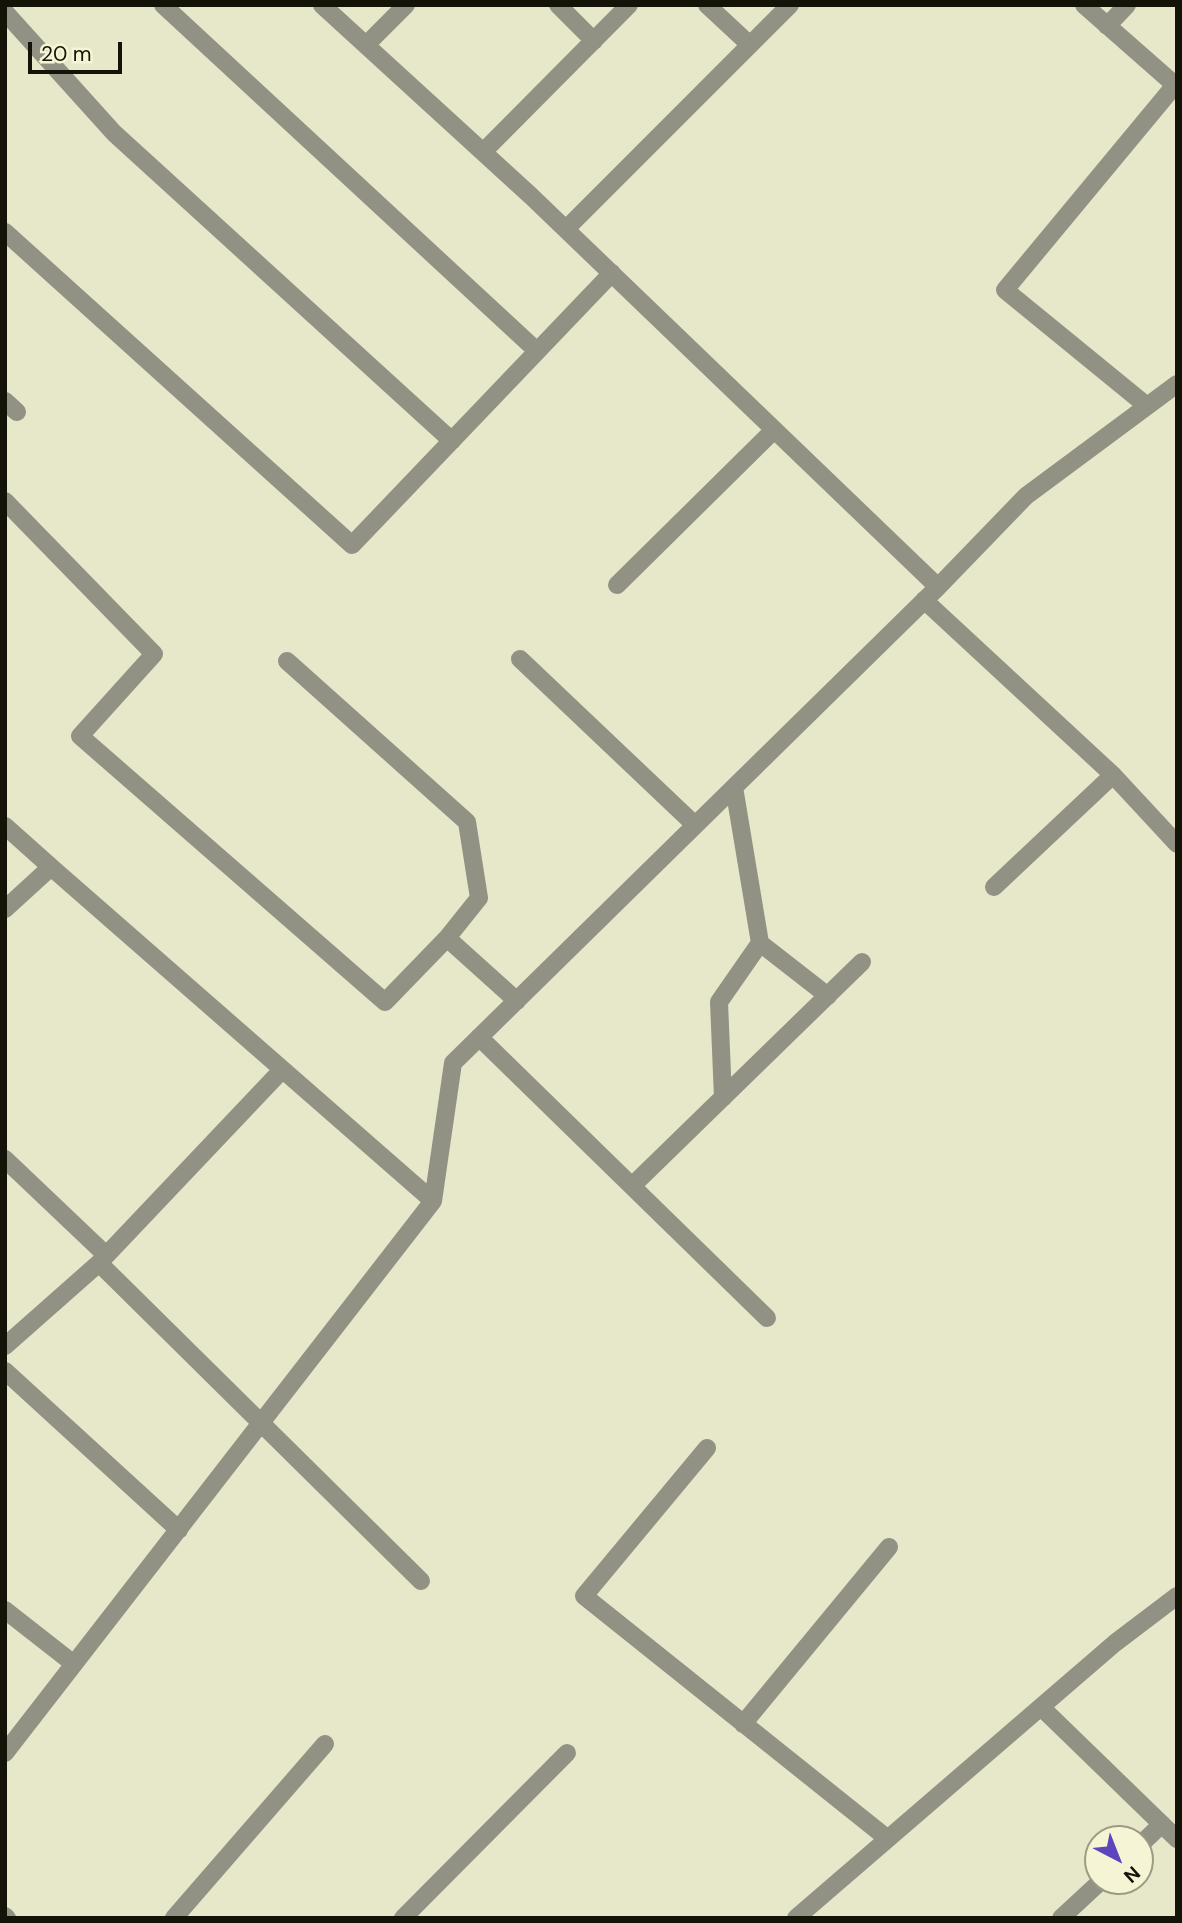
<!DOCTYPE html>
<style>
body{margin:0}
#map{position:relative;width:1182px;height:1923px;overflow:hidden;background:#e7e7c9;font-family:"DM Sans",sans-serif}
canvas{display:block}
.frame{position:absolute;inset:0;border:7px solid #131308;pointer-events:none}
.north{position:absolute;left:1084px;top:1825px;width:70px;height:70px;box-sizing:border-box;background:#f5f5d6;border:2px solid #9b9b84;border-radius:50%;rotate:138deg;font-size:19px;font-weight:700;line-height:28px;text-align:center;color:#131308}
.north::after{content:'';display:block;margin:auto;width:24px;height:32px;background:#5d45bd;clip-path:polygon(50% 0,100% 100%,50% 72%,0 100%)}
.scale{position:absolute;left:28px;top:42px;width:94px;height:32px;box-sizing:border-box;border:4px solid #131308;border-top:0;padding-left:9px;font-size:21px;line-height:24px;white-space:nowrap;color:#131308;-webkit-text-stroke:5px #f5f5d6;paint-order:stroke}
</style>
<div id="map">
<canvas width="1182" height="1923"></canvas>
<div class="frame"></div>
<div class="north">N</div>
<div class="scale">20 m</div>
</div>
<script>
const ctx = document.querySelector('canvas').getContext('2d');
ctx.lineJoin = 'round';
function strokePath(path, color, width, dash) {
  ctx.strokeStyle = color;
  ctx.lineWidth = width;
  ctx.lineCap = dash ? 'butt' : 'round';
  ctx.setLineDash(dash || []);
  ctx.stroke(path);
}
strokePath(new Path2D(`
 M163 5 537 351
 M322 5 531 196 938 587
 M558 5 594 41
 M707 5 750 45
 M1084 5 1175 85 1005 290 1147 406
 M5 12 114 133 452 441
 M1107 26 1127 5
 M366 45 406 5
 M483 152 629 5
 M566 229 790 5
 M5 232 352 545 612 273
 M5 401 17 412
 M5 501 154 654 80 736 385 1002 447 938
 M617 585 774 430
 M924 600 1113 775 1177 844
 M520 659 695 825
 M287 661 467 822 479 898 447 938 517 1001
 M5 826 51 867
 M994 887 1113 775
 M5 909 51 867 433 1201
 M760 943 828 996
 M479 1037 767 1318
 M723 1098 719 1002 760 943 734 787
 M5 1159 106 1255
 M632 1186 862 962
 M99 1263 282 1070
 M5 1346 99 1263 421 1581
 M5 1371 179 1530
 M707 1448 584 1596 888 1839
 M5 1610 74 1664
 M1042 1708 1177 1839
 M743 1724 889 1547
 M5 1753 433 1201 453 1063 938 587 1026 496 1177 384
 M1140 1845 1162 1824
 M5 1916 7 1918
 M174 1918 325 1744
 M403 1918 567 1753
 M796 1918 1115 1643 1177 1596
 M1061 1918 1101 1881`), '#919184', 18);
</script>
